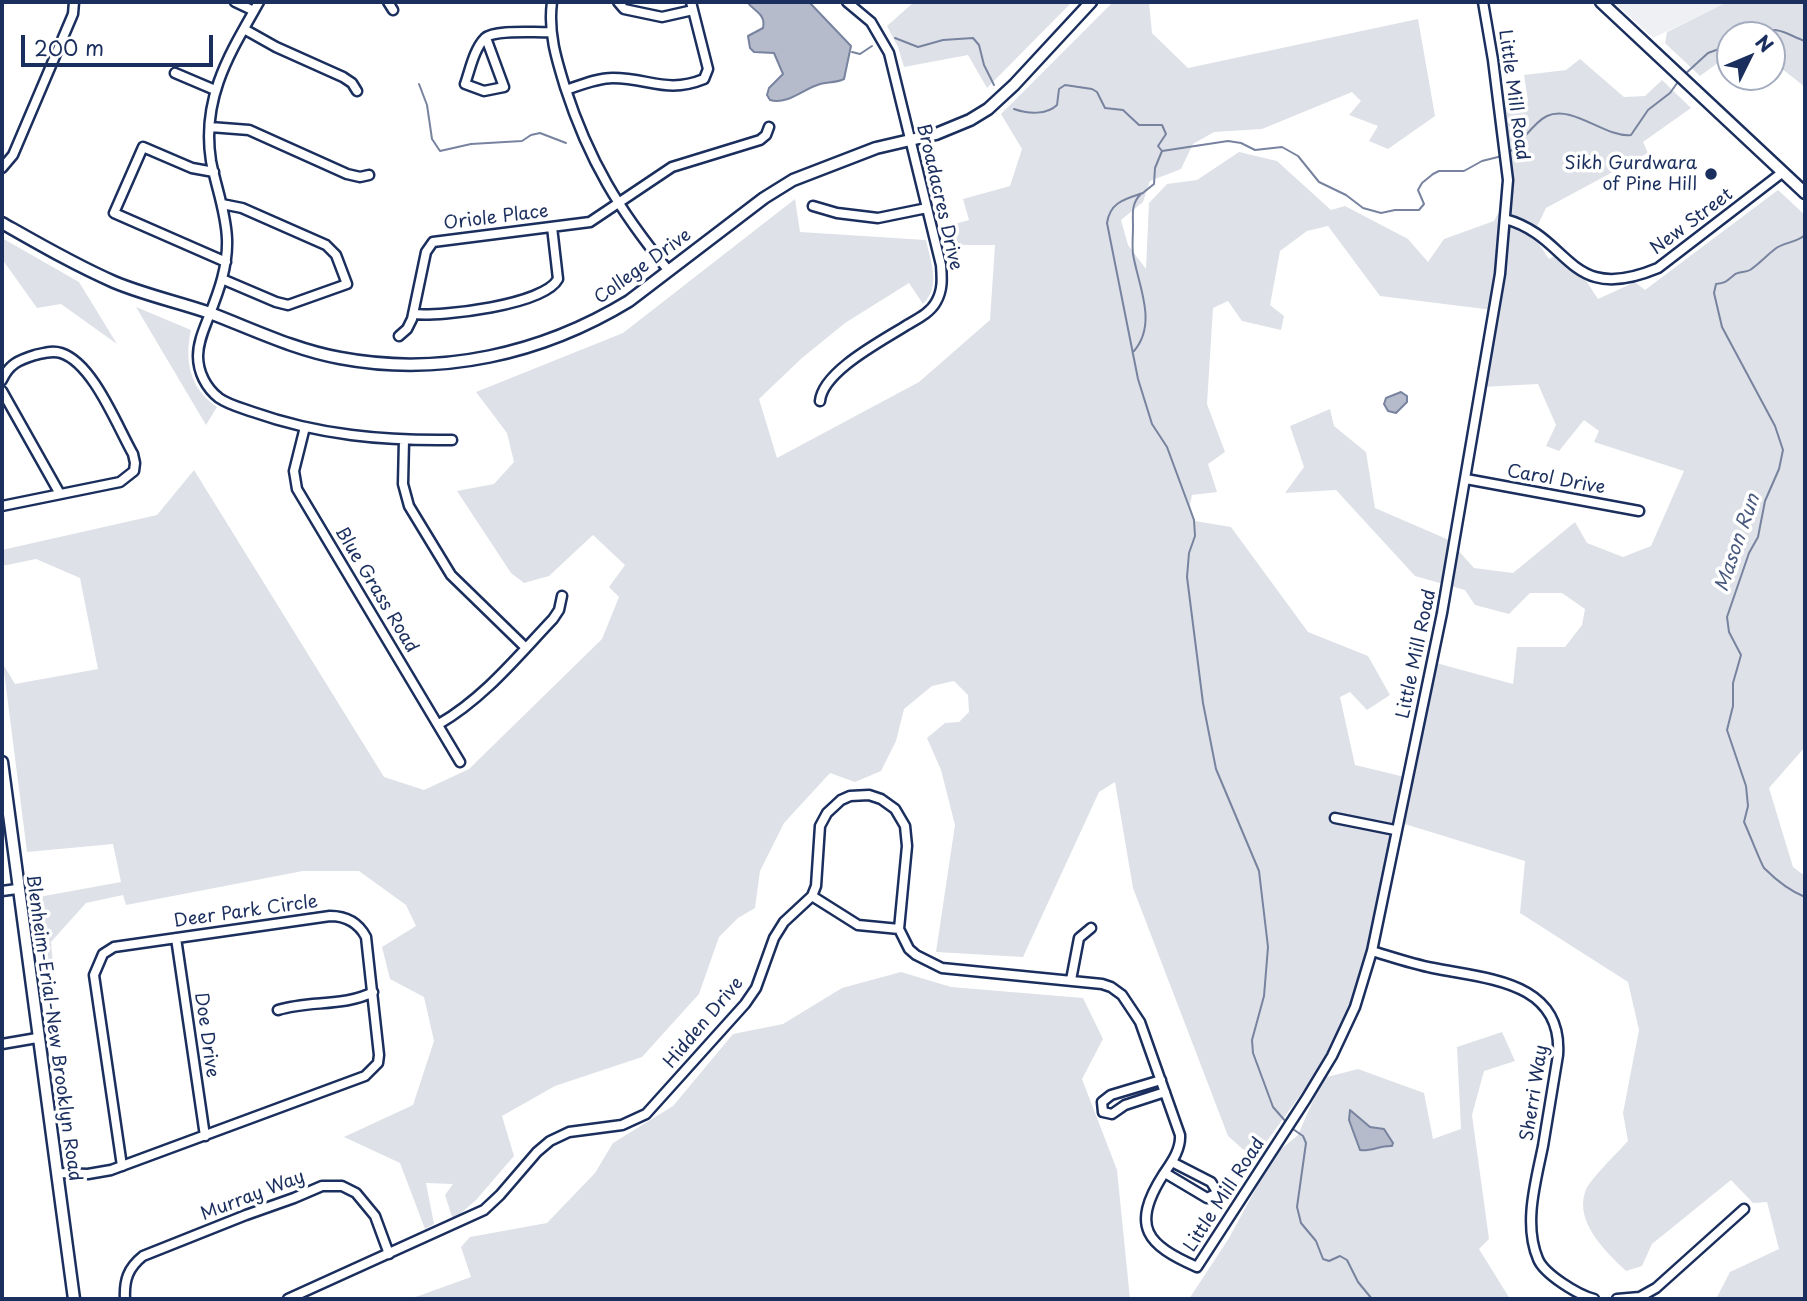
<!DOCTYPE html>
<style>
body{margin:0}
#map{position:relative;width:1807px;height:1301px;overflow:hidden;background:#fff;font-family:"Playpen Sans",sans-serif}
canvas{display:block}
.frame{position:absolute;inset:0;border:4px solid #1b2f5e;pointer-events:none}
.north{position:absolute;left:1716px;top:21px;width:70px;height:70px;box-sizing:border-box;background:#fff;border:2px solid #a4acbf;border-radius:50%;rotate:47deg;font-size:19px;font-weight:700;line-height:28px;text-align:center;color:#1b2f5e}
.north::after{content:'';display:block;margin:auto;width:24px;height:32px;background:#1b2f5e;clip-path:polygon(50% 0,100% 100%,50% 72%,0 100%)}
.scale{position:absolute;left:21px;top:35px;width:192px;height:32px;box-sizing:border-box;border:4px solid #1b2f5e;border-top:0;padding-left:9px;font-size:21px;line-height:24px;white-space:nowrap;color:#1b2f5e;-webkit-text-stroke:5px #fff;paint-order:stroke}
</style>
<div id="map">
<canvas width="1807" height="1301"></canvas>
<div class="frame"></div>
<div class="north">N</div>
<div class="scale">200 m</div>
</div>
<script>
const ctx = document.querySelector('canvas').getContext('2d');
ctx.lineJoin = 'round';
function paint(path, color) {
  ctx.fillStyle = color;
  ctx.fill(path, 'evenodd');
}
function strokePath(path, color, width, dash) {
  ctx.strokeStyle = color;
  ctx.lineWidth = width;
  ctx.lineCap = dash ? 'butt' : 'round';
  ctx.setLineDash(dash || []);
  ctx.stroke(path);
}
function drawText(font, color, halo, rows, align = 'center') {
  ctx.font = font + ' "Playpen Sans",sans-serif';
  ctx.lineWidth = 7;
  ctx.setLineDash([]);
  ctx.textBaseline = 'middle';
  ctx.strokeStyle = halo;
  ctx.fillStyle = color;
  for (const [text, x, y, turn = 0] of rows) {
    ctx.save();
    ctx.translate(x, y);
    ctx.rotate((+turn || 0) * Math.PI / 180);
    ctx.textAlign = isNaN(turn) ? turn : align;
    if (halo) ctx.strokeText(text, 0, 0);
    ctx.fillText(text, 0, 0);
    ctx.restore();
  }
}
paint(new Path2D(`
 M1614 2H1727L1653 38Z`), '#eff0f4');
paint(new Path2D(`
 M914 2H1072L987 88 968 55 904 67 898 47 887 26Z
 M1113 2H1149L1152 33 1188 68 1418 19 1435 116 1388 149 1369 141 1378 126 1349 115 1361 101 1352 92 1262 129 1214 132 1193 144 1181 169 1150 181 1143 202 1121 220 1128 245 1146 269 1149 203 1167 184 1197 180 1239 152 1277 161 1331 210 1345 206 1408 239 1428 262 1444 239 1494 221 1507 197 1498 111 1528 101 1524 75 1566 70 1580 59 1624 97 1645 96 1662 80 1691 108 1643 142 1648 153 1546 208 1533 235 1549 259 1566 250 1598 299 1635 282 1645 290 1778 190 1805 215V747L1769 788 1793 867 1805 876V1299H1716L1730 1272 1779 1249 1767 1202 1753 1203 1731 1180 1652 1244 1642 1266 1626 1271C1606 1252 1575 1223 1585 1192 1588 1181 1619 1151 1628 1141L1623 1113 1639 1030 1628 982 1520 913 1525 861 1395 821 1353 1022 1254 1159 1228 1136 1133 888 1115 782 1099 792 1023 957 936 952 955 825 941 770 927 738 945 723 959 722 969 712 968 695 954 681 932 686 904 709 896 741 881 771 855 782 830 773 784 823 760 871 755 908 738 918 719 937 699 994 642 1057 555 1086 502 1116 514 1156 476 1200 453 1220 445 1195 453 1184 426 1183 434 1224 425 1229 400 1163 344 1137 413 1105 434 1041 424 997 390 979 382 947 416 926 406 905 359 871H303L126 905 123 895 86 903 51 942 54 975 44 976 33 898 121 882 113 844 27 852 3 664 15 684 98 669 80 578 36 559 2 566V550L157 515 194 470 384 777 424 790 469 769 602 639 619 597 609 587 625 565 593 535 549 576 524 583 511 573 457 491 494 484 514 462 507 433 476 392 623 333 795 199 800 232 926 240C931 263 941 286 923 304L909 283 845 323 802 358 759 399 777 458 919 382 990 320 995 245H946L941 228 969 220 963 199 1010 186 1022 149 1001 114ZM1328 226 1380 296 1493 310 1482 387 1538 384 1556 425 1546 446 1559 451 1584 420 1599 431 1594 442 1684 471 1651 546 1623 557 1587 543 1575 522 1513 573 1474 568 1449 540 1375 508 1366 452 1334 426 1330 409 1290 426 1304 467 1285 493 1336 490 1415 576 1465 590 1475 605 1509 614 1530 593H1562L1585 609 1582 625 1565 647H1517L1513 684 1429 661 1405 777 1355 765 1340 697 1350 692 1367 710 1390 695 1368 656 1308 632 1231 527 1195 521 1190 505 1192 495 1217 492 1208 464 1225 452 1207 404 1213 308 1228 301 1242 321 1281 330 1284 316 1270 305 1280 251 1307 231Z
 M1727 2H1805V87L1772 61V35H1730V54L1700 76 1665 43 1667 32Z
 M2 238 79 282 117 344 61 304 37 308 2 259Z
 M136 307 191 330C184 361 190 389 217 407L206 425Z
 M901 972 951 987 1083 998 1103 1039 1082 1079 1117 1170 1130 1299H410L471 1277 461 1247 470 1237 547 1223 595 1173 613 1143 673 1106 733 1034 783 1024 842 988Z
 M1502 1032 1515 1061 1484 1071 1472 1115 1489 1239 1479 1249 1510 1299H1189L1229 1238 1274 1155 1298 1135 1323 1078 1358 1069 1424 1093 1433 1139 1461 1129 1457 1047Z`), '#dee1e7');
const water = new Path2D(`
 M747 2H809L851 46 844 79C836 83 828 82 820 84 803 89 788 105 770 100L767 95 769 88 783 74 774 53 754 52 750 48 748 36 763 28C766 14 755 12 747 2Z
 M1401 392 1407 396V402L1396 413 1388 411 1384 404 1386 398Z
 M1350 1110 1370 1127 1384 1129 1393 1143 1392 1146C1381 1145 1370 1152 1360 1150L1349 1120Z`);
paint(water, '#b5bbca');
strokePath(water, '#77839f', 2);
strokePath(new Path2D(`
 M1760 35C1776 23 1789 36 1805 41
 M895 38 918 47 943 40 973 38 979 45 984 65 994 85
 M852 52 860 54 872 46
 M1684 75 1708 53 1730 45
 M419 84 427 105 432 139 440 151 471 144 522 141 531 135 540 133 566 143
 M1014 109C1028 114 1047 115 1057 105L1059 89 1065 85 1092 89 1097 92 1105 108 1123 110 1139 125H1162L1166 134 1158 146 1162 151 1155 168 1154 184 1144 192
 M1162 151 1228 141 1241 143 1255 150 1282 147 1298 156 1319 182 1346 195 1363 208 1381 213 1395 210H1419L1424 204 1418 190 1422 183 1433 174 1439 171H1464L1482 161 1502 156
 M1507 154C1522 144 1532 123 1547 116 1572 104 1606 138 1631 135L1648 110 1670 93 1680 79
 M1143 193C1125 199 1110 202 1107 223L1138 379 1152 424 1167 447 1194 520 1195 536 1189 553 1187 577 1203 703 1216 769 1259 871 1268 947 1264 996 1252 1040 1253 1053 1273 1107 1287 1123
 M1805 235C1796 243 1784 242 1775 249 1766 256 1759 264 1750 270 1745 273 1739 271 1734 275 1727 281 1726 283 1716 284L1714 293 1722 327 1775 426 1783 450 1779 469 1765 501 1758 537 1749 553 1727 617 1729 632 1741 655 1733 683V706L1727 730 1746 786 1748 806 1744 822C1748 830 1761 864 1764 868 1776 880 1790 891 1805 897
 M1134 351C1158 323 1138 285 1133 254 1132 245 1133 236 1133 226 1133 215 1131 204 1140 195
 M1290 1127 1303 1136 1306 1143 1297 1207 1301 1223 1316 1241 1323 1259 1329 1261 1340 1256 1347 1260 1358 1282 1372 1299`), '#77839f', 2);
const minor = new Path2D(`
 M235 2 254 11
 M259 2C230 53 201 98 211 161 216 187 226 212 227 239 228 266 219 291 209 316 204 329 198 342 198 356 198 372 206 388 219 398 229 405 242 408 253 412 318 435 384 441 452 440
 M388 2 393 10
 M552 2C548 32 556 58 565 87 589 161 619 210 668 270
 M618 2 624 9 662 17 693 10
 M244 29 276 47 343 77 352 83 357 91
 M486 38 504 87 484 91 465 84C470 70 474 49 485 38 495 29 536 33 551 32
 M175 73 215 90
 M566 90C581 85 597 78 613 78 649 78 667 94 704 79L708 69 691 2
 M210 127 249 130 347 174 360 177 369 175
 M2 168 13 155 73 14 74 2
 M214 172 192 168 143 147 114 213 226 262
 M222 204 242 208 326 245 336 255 347 284 288 305 276 302 222 279
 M813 206 837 213 878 218 927 208
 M1505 219C1572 237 1567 306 1658 268L1783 172
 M413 314C442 317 544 305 558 279L552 227
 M399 336 407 329 412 319 426 252 433 242 590 222 672 167 760 140 766 135 769 127
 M2 380C9 364 19 360 35 355 44 353 52 350 61 353 93 363 117 426 133 454L135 463 134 471 120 482 2 506
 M2 391 60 494
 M820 401C823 371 882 341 907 325 917 319 930 313 936 302 943 290 942 278 941 265L889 53 871 22 847 2
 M305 427 294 471 297 489 460 762
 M404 440 403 484 409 506 451 575 526 648
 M1466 479 1639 511
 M439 724C484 698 517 657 553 619L559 610 562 596
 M1335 818 1395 830
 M2 891 17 889
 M812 896 858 925 899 929
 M176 938 205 1136
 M1372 951C1392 957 1412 964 1433 968 1487 979 1563 981 1558 1055 1553 1085 1548 1116 1543 1146 1536 1181 1523 1224 1538 1259 1544 1274 1578 1295 1594 1299
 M1071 980 1079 938 1091 928
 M278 1010C309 1000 344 1007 373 992
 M2 1044 37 1038
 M1161 1080 1111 1095 1102 1102 1103 1112 1112 1114 1125 1105 1165 1092
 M58 1173 88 1174 111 1170 365 1076 378 1063 379 1055 366 937C358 922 346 916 330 916L114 947 103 954 94 975 122 1166
 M1165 1173 1207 1198 1218 1193 1211 1182 1172 1162
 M125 1299C124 1280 128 1268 143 1256L246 1215 294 1198 322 1186H342L356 1193 375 1216 389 1254
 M288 1299 484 1210 500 1195 537 1152 550 1141 569 1132 622 1125 646 1114 745 1004 756 988 774 938 784 922 812 896 816 886 820 826 827 813 841 800 850 796 869 795 881 799 895 809 905 826 907 846 899 929 909 949 916 955 942 968 1102 984 1111 987 1122 995 1140 1022 1180 1135C1181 1150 1171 1163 1163 1175 1130 1227 1147 1245 1197 1267L1306 1099 1332 1056 1355 1007 1372 951 1442 613 1500 274 1508 180 1493 60 1483 2
 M1617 1299 1640 1297 1656 1288 1744 1209`);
const major = new Path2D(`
 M1601 2 1805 193
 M2 223C39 244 75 265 114 282 145 295 178 302 210 313 252 329 295 350 340 358 440 377 542 354 629 301L764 198 793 180 876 148 936 134 970 120 988 109 1014 85 1091 2
 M2 762 74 1299`);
strokePath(minor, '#1b2f5e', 13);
strokePath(major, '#1b2f5e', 15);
strokePath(minor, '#fff', 8);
strokePath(major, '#fff', 10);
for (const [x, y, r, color] of [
 [1711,174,7,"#1b2f5e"]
]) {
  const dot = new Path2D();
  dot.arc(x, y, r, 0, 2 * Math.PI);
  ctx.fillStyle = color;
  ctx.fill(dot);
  strokePath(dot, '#fff', 2.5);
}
drawText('18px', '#1b2f5e', '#fff', [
 ["Little Mill Road",1513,95,82],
 ["Broadacres Drive",939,197,77],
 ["Oriole Place",496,218,-7],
 ["New Street",1692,222,-37],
 ["College Drive",643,267,-36],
 ["Carol Drive",1556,480,10],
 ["Blue Grass Road",376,590,59],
 ["Little Mill Road",1417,654,-78],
 ["Deer Park Circle",246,912,-8],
 ["Hidden Drive",704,1023,-50],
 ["Blenheim-Erial-New Brooklyn Road",53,1028,82],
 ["Doe Drive",206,1035,82],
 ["Sherri Way",1535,1093,-81],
 ["Little Mill Road",1225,1195,-57],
 ["Murray Way",253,1196,-21]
]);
drawText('18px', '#1b2f5e', '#fff', [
 ["Sikh Gurdwara",1697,164],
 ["of Pine Hill",1697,185]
], 'right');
drawText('italic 19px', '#49597e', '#fff', [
 ["Mason Run",1738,543,-71]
]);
</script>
